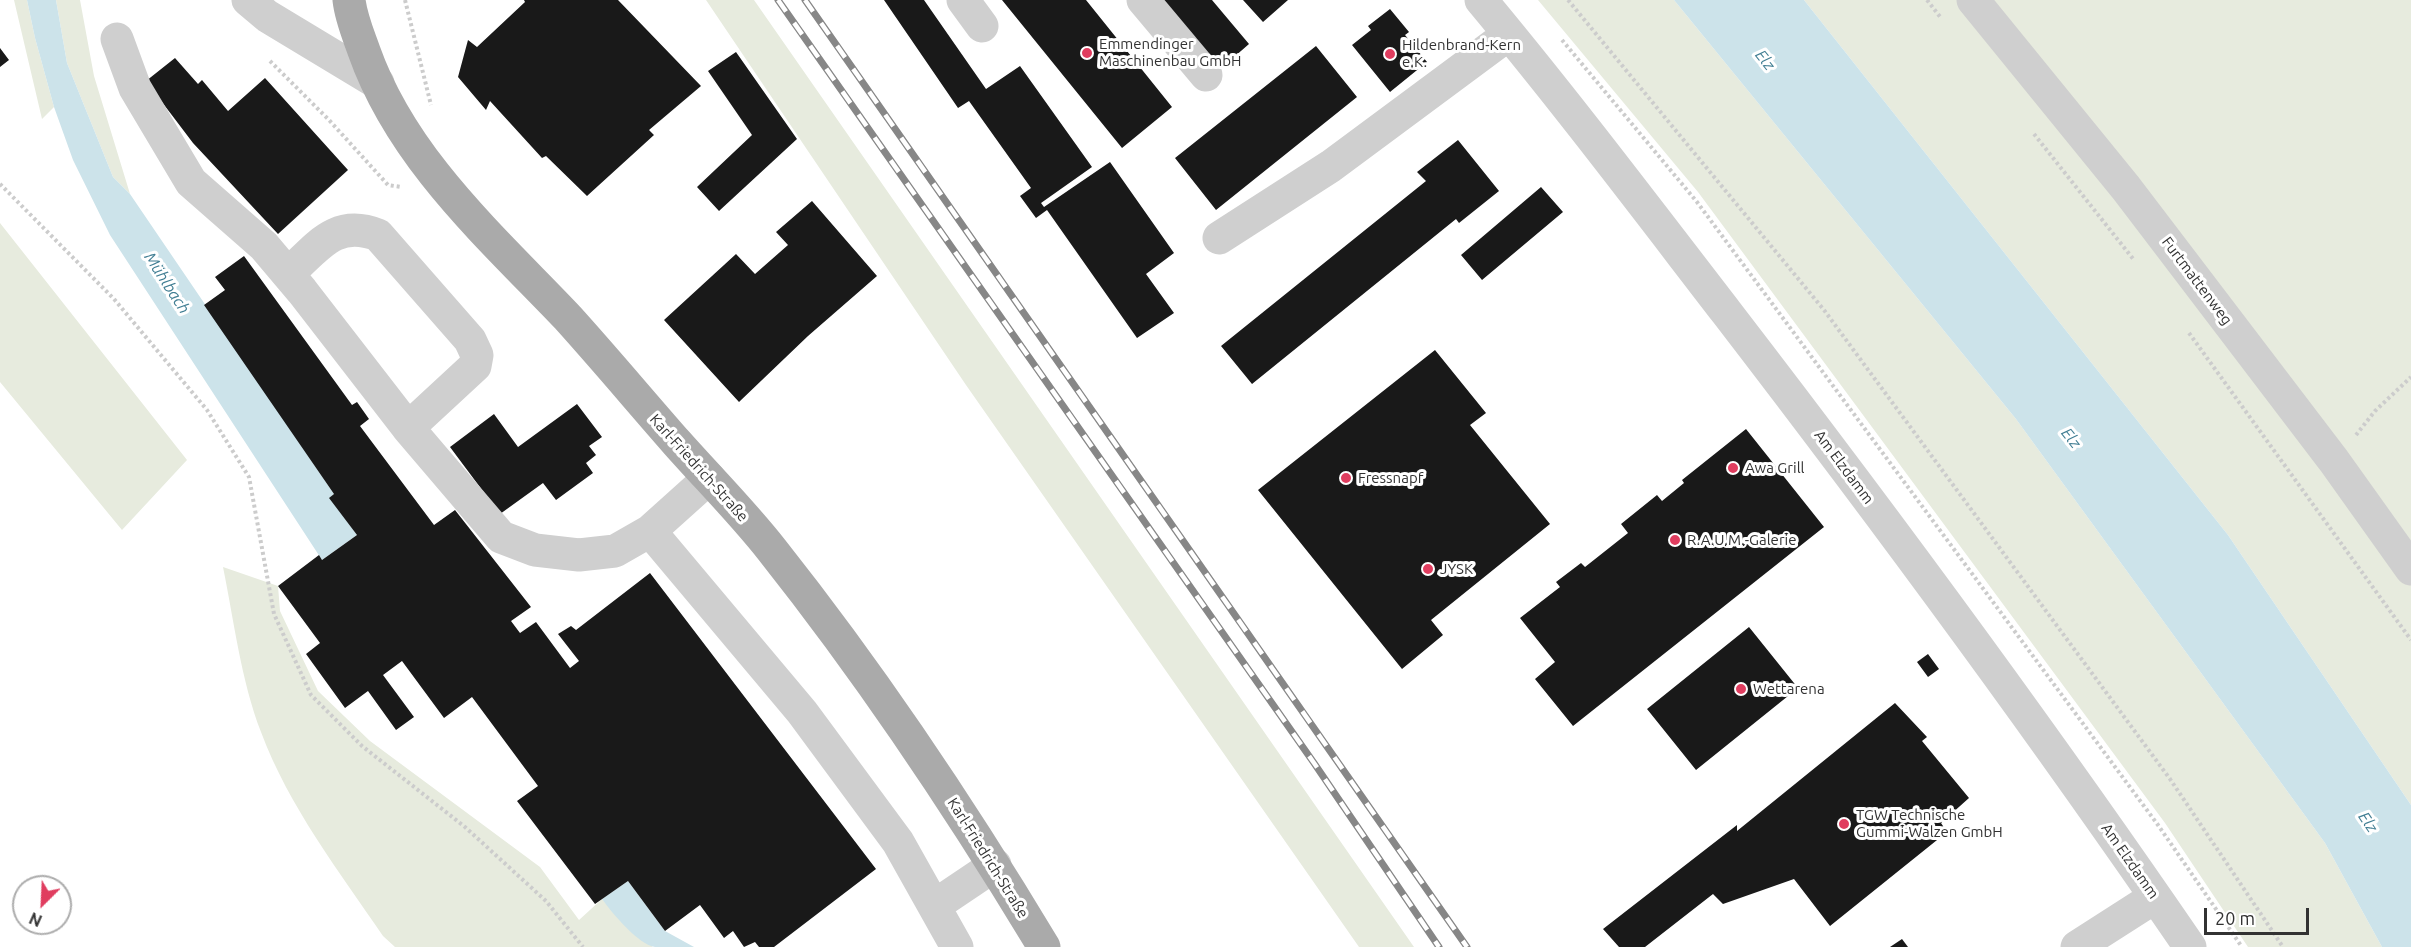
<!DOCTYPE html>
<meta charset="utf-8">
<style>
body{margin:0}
#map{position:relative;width:2411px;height:947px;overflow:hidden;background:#fff;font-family:Ubuntu,sans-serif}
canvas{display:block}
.north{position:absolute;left:12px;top:875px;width:60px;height:60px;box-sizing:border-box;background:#fff;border:2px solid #adadad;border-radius:50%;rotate:204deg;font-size:16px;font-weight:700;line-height:24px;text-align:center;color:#323232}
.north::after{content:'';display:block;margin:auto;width:21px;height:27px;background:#e03d5f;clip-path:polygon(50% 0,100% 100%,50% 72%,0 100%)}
.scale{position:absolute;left:2204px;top:908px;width:105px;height:27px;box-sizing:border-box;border:3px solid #323232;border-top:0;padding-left:8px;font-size:18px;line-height:21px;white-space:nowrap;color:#323232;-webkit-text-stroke:4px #fff;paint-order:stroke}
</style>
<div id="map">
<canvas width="2411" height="947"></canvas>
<div class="north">N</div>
<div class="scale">20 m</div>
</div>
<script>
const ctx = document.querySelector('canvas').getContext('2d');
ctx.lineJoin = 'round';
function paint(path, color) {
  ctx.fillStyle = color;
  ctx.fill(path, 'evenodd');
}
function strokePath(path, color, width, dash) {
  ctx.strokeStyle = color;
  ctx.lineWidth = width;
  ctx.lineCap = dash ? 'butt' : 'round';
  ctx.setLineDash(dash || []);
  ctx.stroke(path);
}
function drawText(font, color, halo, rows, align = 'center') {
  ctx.font = font + ' Ubuntu,sans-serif';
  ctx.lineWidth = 6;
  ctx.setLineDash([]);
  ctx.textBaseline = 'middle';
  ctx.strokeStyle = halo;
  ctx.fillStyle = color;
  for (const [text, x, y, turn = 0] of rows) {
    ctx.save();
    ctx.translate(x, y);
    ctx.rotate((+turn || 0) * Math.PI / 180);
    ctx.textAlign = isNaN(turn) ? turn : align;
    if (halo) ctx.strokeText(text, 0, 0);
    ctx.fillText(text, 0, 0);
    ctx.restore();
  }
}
paint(new Path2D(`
 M14 0H27L35 38 54 107 42 119Z
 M56 0H80L94 76 130 194 113 177 67 63Z
 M706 0H754L1414 947H1359L966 385Z
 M1538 0H1674L2016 419 2325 843 2382 947H2248L2165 823 1698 192Z
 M1804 0H2411V805L2228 535Z
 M0 223 187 460 122 530 0 382Z
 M223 567 278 586 280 611 318 691 370 741 540 867 579 920 602 899 634 933 653 947H395L383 936C339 871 289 807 261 732 241 680 234 621 223 567Z`), '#e7ebde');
paint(new Path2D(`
 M27 0H56L67 63 113 177 130 194 334 494 330 498 357 535 322 560 110 235 73 160 54 107 35 38Z
 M1674 0H1804L2228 535 2411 805V947H2382L2325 843 2016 419Z
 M628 881 665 931 694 947C682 947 668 947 655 947 639 945 612 913 602 899Z`), '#cce3ea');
paint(new Path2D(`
 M524 0H618L701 86 649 130 654 135 587 196 546 156 542 158 490 101 486 110 458 77 468 40 477 47 525 2Z
 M884 0H924L986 89 1020 66 1092 167 1041 203 1044 207 1110 162 1174 253 1146 274 1174 313 1137 338 1047 210 1036 218 1020 196 1031 188 969 101 958 108Z
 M1002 0H1086L1172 107 1122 148Z
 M1158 0H1212L1249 44 1218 71Z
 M1243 0H1288L1263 22Z
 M1390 9 1409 32 1405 35 1427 62 1390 92 1352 45 1371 30 1368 26Z
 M1316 46 1357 97 1216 210 1175 158Z
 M0 48 9 60 0 67Z
 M736 52 797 139 719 211 697 187 752 135 708 71Z
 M175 58 198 84 202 80 228 111 265 78 348 170 278 234 193 143 146 81Z
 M1458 140 1499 191 1459 223 1456 219 1252 384 1221 346 1426 181 1417 172Z
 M1541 187 1563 212 1482 280 1461 255Z
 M812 201 877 276 808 336 739 402 664 320 736 254 755 274 788 245 776 232Z
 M244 256 352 405 357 402 369 419 360 426 434 525 455 510 531 607 511 621 520 633 536 622 570 668 579 661 558 634 571 626 576 630 650 573 876 869 774 947H759L755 942 744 947 733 931 724 938 700 905 665 931 628 881 595 904 517 801 538 786 472 697 444 718 402 661 383 675 414 717 396 730 368 691 345 708 306 654 320 643 278 586 319 555 322 560 357 535 329 498 334 494 204 305 225 290 215 277Z
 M1435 350 1486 413 1470 425 1550 524 1431 620 1443 635 1402 669 1258 490Z
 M577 404 602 437 589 446 596 455 586 463 593 473 556 500 543 483 500 514 450 447 494 414 518 447Z
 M1746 429 1824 527 1573 726 1535 679 1555 662 1520 618 1560 587 1556 582 1581 563 1585 567 1628 533 1621 524 1657 495 1662 501 1684 483 1682 480Z
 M1749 627 1798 688 1696 770 1647 709Z
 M1928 654 1939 669 1928 677 1917 662Z
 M1895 703 1927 737 1922 741 1969 798 1941 823 1947 832 1830 926 1794 879 1723 904 1713 894 1645 947H1619L1603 929 1737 825V831Z
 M1902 939 1908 947H1890Z`), '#191919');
strokePath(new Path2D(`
 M405 0 431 105
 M1568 0 1824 310 2170 779 2283 947
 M1927 0 1941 18
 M1562 40 1697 202 2158 825 2242 947
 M270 61 329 120 388 185 401 187
 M2034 134 2134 260
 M0 184 114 299 207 410 249 477 274 614 311 695 362 746 465 827 546 901 583 947
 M2189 333 2411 640
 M2356 435 2375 411 2411 377`), '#ccc', 4, [3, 3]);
strokePath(new Path2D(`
 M248 0 267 16 378 83
 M963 0 982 26
 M1143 0 1206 75
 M1481 0C1566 102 1646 208 1727 313 1887 521 2042 731 2190 947
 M1973 0 2126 188 2334 461 2411 569
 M117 39 135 88 191 182 264 246 302 291 408 428 501 537 535 550 579 555 615 551 650 531 709 478
 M1219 238 1331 166 1509 34
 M288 274C317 248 335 218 378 235L470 340 477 355 475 366 408 428
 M650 531 802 712 898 842 957 947
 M934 906 995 865
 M2077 947 2155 897`), '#cfcfcf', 33);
strokePath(new Path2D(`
 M349 0C351 18 358 34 364 51 402 159 491 237 568 318 605 359 641 402 677 443 709 479 743 513 772 550 872 676 961 809 1044 947`), '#aaa', 33);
const rail = new Path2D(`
 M778 0 1314 763 1439 947
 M805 0 1467 947`);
strokePath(rail, '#878787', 7);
strokePath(rail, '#fff', 4.5, [14]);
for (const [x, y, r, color] of [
 [1087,53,6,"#e03d5f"],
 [1390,54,6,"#e03d5f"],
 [1733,468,6,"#e03d5f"],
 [1346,478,6,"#e03d5f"],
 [1675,540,6,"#e03d5f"],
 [1428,569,6,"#e03d5f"],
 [1741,689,6,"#e03d5f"],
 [1844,824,6,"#e03d5f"]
]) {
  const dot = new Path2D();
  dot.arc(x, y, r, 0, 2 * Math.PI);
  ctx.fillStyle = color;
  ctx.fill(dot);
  strokePath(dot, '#fff', 2);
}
drawText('15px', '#323232', '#fff', [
 ["Emmendinger",1099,44],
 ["Maschinenbau GmbH",1099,61],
 ["Hildenbrand-Kern",1402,45],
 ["e.K.",1402,62],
 ["Awa Grill",1745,468],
 ["Fressnapf",1358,478],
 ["R.A.U.M.-Galerie",1687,540],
 ["JYSK",1440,569],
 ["Wettarena",1753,689],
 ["TGW Technische",1856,815],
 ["Gummi-Walzen GmbH",1856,832]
], 'left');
drawText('15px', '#323232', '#fff', [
 ["Furtmattenweg",2197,281,53],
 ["Am Elzdamm",1844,467,53],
 ["Karl-Friedrich-Straße",699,468,48],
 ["Karl-Friedrich-Straße",988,858,58],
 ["Am Elzdamm",2130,861,55]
]);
drawText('italic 16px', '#417e93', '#fff', [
 ["Elz",1765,60,51],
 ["Mühlbach",167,283,57],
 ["Elz",2071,438,51],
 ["Elz",2368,822,56]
]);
</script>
